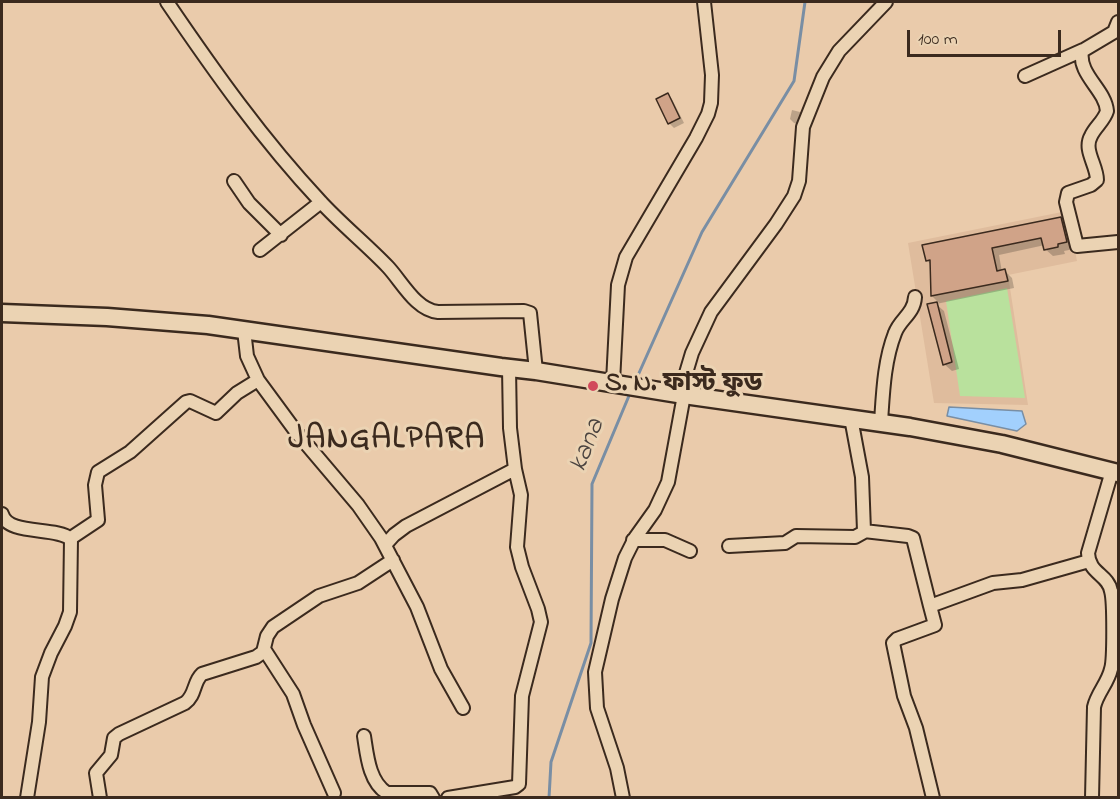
<!DOCTYPE html>
<meta charset="utf-8">
<style>
body{margin:0}
#map{position:relative;width:1120px;height:799px;overflow:hidden;background:#eacbab;font-family:"Indie Flower",sans-serif}
canvas{display:block}
.frame{position:absolute;inset:0;border:3px solid #3b2a1e;pointer-events:none}
.scale{position:absolute;left:907px;top:30px;width:154px;height:27px;box-sizing:border-box;border:3px solid #3b2a1e;border-top:0;padding-left:8px;font-size:18px;line-height:21px;white-space:nowrap;color:#3b2a1e;-webkit-text-stroke:4px #ebd3b3;paint-order:stroke}
</style>
<div id="map">
<canvas width="1120" height="799"></canvas>
<div class="frame"></div>
<div class="scale">100 m</div>
</div>
<script>
const ctx = document.querySelector('canvas').getContext('2d');
ctx.lineJoin = 'round';
function paint(path, color) {
  ctx.fillStyle = color;
  ctx.fill(path, 'evenodd');
}
function strokePath(path, color, width, dash) {
  ctx.strokeStyle = color;
  ctx.lineWidth = width;
  ctx.lineCap = dash ? 'butt' : 'round';
  ctx.setLineDash(dash || []);
  ctx.stroke(path);
}
function drawText(font, color, halo, rows, align = 'center') {
  ctx.font = font + ' "Indie Flower","Noto Sans Bengali",sans-serif';
  ctx.lineWidth = 6;
  ctx.setLineDash([]);
  ctx.textBaseline = 'middle';
  ctx.strokeStyle = halo;
  ctx.fillStyle = color;
  for (const [text, x, y, turn = 0] of rows) {
    ctx.save();
    ctx.translate(x, y);
    ctx.rotate((+turn || 0) * Math.PI / 180);
    ctx.textAlign = isNaN(turn) ? turn : align;
    if (halo) ctx.strokeText(text, 0, 0);
    ctx.fillText(text, 0, 0);
    ctx.restore();
  }
}
paint(new Path2D(`
 M1067 211 1077 261 1008 275 1028 405 934 403 908 243Z`), '#dfbc9d');
paint(new Path2D(`
 M1007 288 1025 398 960 396 946 301Z`), '#b9e19d');
const water = new Path2D(`
 M949 407 1022 411 1026 424 1017 431 947 416Z`);
paint(water, '#a2d0fd');
strokePath(water, '#798ea4', 1.5);
paint(new Path2D(`
 M668 95 672 99 684 123 674 128 669 123Z
 M792 110 800 112 804 116 801 125 794 123 790 119Z
 M1061 219 1068 226 1074 249 1064 251 1065 254 1053 256 1045 249V245L999 255 1002 272 1005 271 1012 278 1014 288 936 304 944 311 959 369 952 371 944 364 929 305 939 303 932 296V266L927 260Z`), '#0003');
strokePath(new Path2D(`
 M635 382 702 232 794 81 805 2
 M549 798 551 762 591 643 592 484 631 391`), '#798ea4', 3);
const building = new Path2D(`
 M668 93 680 118 668 124 656 99Z
 M1061 217 1067 242 1058 244V247L1044 250 1041 238 992 248 997 271 1005 269 1008 281 931 296 930 260 926 261 922 245Z
 M937 302 952 362 943 365 927 304Z`);
paint(building, '#d0a388');
strokePath(building, '#3b2a1e', 1.5);
const minor = new Path2D(`
 M167 2C214 71 262 139 320 201 341 224 366 244 388 267 402 282 416 310 438 312L524 311 530 313 536 371
 M1118 22 1114 32 1082 51C1078 75 1105 89 1107 111 1104 121 1095 127 1091 136 1083 150 1097 165 1097 180L1091 185 1068 193 1066 202 1077 246 1118 242
 M1025 76 1083 50
 M234 181 249 203 281 235
 M260 250 321 202
 M244 330 247 356 258 380 297 433 358 505 381 538 417 607 441 669 463 708
 M613 382 618 285 626 257 696 138 708 114 711 103 712 75 704 2
 M851 418 862 477 864 531 908 536 913 538 930 606 993 583 1022 580 1089 561
 M881 422C883 393 884 361 895 333 900 319 914 314 915 297
 M2 514C8 536 55 526 71 539L70 612 65 626 51 653 42 677 39 722 27 798
 M71 538 98 520 95 485 98 472 130 452 186 402 190 401 216 413 237 393 258 380
 M633 540H665L690 551
 M385 545 394 535 406 526 515 469 510 428 509 368
 M729 546 785 543 796 536 855 537 864 532
 M930 606 935 625 897 639 893 643 904 696 916 728 933 798
 M264 649 293 694 304 725 334 793
 M364 736C367 755 369 782 387 793H430L433 798
 M100 798 96 773 111 755 114 738 119 734 185 703C196 695 193 682 202 674L256 657 263 652 267 636 273 627 319 596 358 583 393 560
 M448 798 515 787 519 784 522 696 541 622 538 609 522 567 517 547 521 495 515 469
 M623 798 617 768 597 708 595 672 612 599 625 558 635 538 655 510 668 482 684 395 686 373 692 353 711 312 776 224 794 196 799 181 803 127 823 77 839 51 886 2
 M1092 798 1094 707C1097 693 1108 683 1111 669 1114 660 1114 601 1111 591 1108 574 1089 574 1088 553L1112 471`);
const major = new Path2D(`
 M2 313 107 317 208 325 501 367 536 371 684 395 910 427 1002 444 1118 473`);
strokePath(minor, '#3b2a1e', 16);
strokePath(major, '#3b2a1e', 21);
strokePath(minor, '#ebd3b3', 12);
strokePath(major, '#ebd3b3', 16);
for (const [x, y, r, color] of [
 [593,386,6,"#d1495b"]
]) {
  const dot = new Path2D();
  dot.arc(x, y, r, 0, 2 * Math.PI);
  ctx.fillStyle = color;
  ctx.fill(dot);
  strokePath(dot, '#ebd3b3', 2);
}
drawText('bold 26px', '#3b2a1e', '#ebd3b3', [
 ["S. N. ফাস্ট ফুড",605,386]
], 'left');
drawText('italic 27px', '#4a433f', '#ebd3b3', [
 ["kana",589,446,-68]
]);
ctx.letterSpacing = '1.5px';
drawText('bold 32px', '#3b2a1e', '#ebd3b3', [
 ["JANGALPARA",387,442]
]);
ctx.letterSpacing = '0px';
</script>
